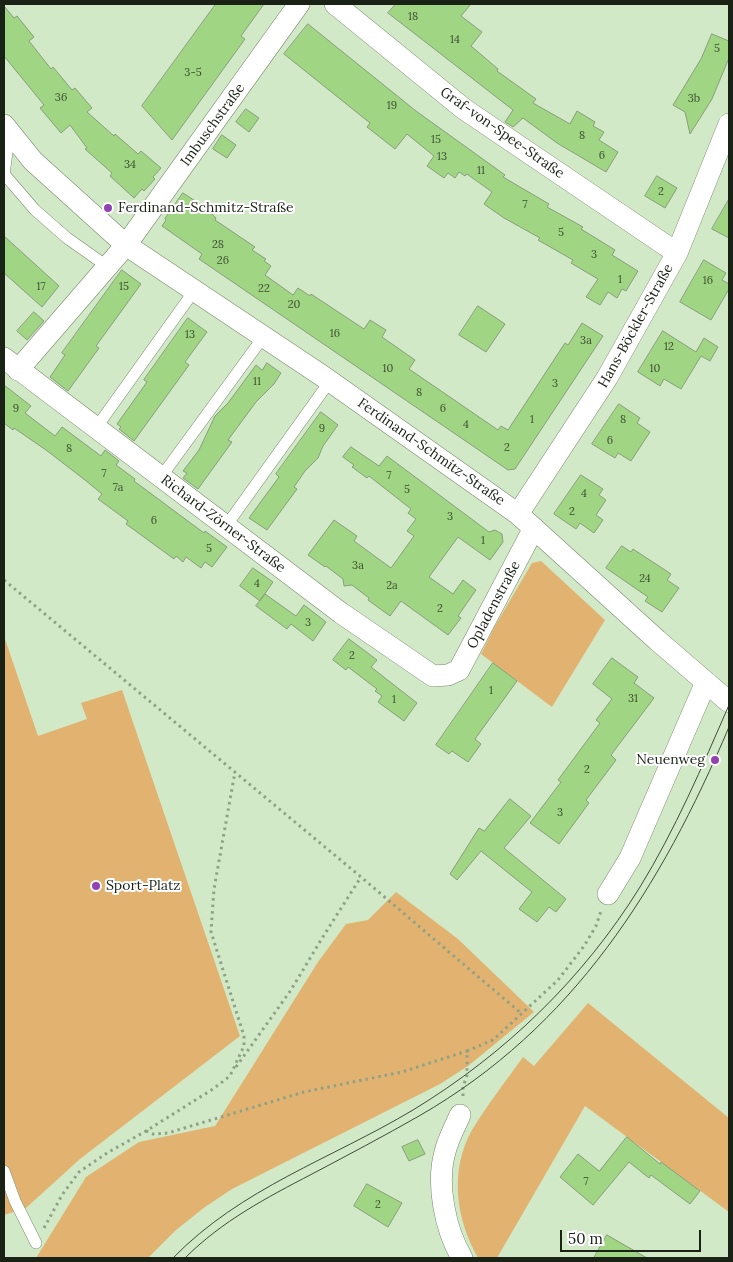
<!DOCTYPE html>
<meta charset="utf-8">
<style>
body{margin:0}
#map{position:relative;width:733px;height:1262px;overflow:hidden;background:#d1e9c6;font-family:Lora,serif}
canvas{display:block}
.frame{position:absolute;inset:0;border:5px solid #1a2216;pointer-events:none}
.scale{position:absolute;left:560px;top:1230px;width:141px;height:22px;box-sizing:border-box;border:2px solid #1a2216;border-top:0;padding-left:6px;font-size:15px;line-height:18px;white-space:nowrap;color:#1a2216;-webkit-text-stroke:4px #fff;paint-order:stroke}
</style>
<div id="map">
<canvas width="733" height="1262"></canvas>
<div class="frame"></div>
<div class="scale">50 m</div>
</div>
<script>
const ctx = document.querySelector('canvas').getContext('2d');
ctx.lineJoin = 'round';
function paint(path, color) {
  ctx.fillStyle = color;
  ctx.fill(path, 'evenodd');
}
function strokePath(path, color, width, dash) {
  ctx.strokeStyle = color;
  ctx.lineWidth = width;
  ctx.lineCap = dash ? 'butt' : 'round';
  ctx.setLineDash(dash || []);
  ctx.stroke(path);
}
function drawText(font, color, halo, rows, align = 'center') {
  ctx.font = font + ' Lora,serif';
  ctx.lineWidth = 4;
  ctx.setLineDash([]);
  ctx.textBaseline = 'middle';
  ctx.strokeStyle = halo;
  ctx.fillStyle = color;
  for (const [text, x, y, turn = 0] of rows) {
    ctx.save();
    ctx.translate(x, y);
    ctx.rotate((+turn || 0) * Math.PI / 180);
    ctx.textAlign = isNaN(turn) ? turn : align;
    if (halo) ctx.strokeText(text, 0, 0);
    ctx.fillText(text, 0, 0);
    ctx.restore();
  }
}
paint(new Path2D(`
 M541 561 605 620 552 707 481 654 495 626 532 563Z
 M4 636 38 736 87 719 81 703 122 690 240 1036 80 1159 26 1208 4 1215Z
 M396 892 458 939 534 1012 468 1066 440 1084 232 1189 205 1207 176 1230 148 1258H36L86 1177 139 1142 215 1126 318 962 346 924 368 920Z
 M588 1003 729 1118V1212L585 1106 497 1258H478C456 1219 449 1171 472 1130 487 1105 506 1081 523 1057L534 1066Z`), '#e2b370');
const building = new Path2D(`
 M216 4H264L241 36 245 39 172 140 142 106Z
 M396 4H471L461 16 482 32 471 46 498 69 497 71 536 99 533 103 570 124 577 111 595 122 593 126 604 132 599 140 618 152 606 172 557 143 523 118 513 127 505 122 513 110 388 13Z
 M4 6 14 18 17 16 34 37 29 41 51 69 53 67 72 90 75 88 92 108 87 112 114 136 115 134 138 154 141 151 161 168 153 177 155 179 144 191 142 189 134 198 110 176 112 173 85 149 87 148 70 125 61 133 40 108 44 105 4 56Z
 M308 24 416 111 505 175 503 177 549 204 547 207 583 227 581 229 615 250 612 255 638 271 626 291 622 289 617 298 608 292 600 305 586 297 598 279 571 263 573 260 538 240 540 238 504 218 484 204 492 192 467 174 465 176 459 172 455 178 448 173 444 178 427 166 434 156 407 134 395 149 367 127 370 123 284 54Z
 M712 34 729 41V58L712 99 690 134 685 112 673 105 701 59Z
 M246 109 259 118 249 132 236 122Z
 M222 135 236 145 227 158 213 149Z
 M657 176 677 188 665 208 645 196Z
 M183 193 203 206 216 218 215 220 255 247 252 250 266 259 264 261 271 266 265 275 293 295 298 288 310 296 311 294 364 329 370 320 386 330 382 337 415 360 409 369 498 430 501 426 508 430 565 343 568 345 582 323 603 336 515 469 508 470 199 259 202 254 162 226 166 220 165 219Z
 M729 199V238L712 229Z
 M4 236 59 286 42 307 4 273Z
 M704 260 726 273 722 280 729 284V289L711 320 680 302Z
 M122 270 141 284 96 346 99 348 68 391 50 377 65 355 62 353Z
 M478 306 505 324 486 352 459 335Z
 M34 312 44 321 27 340 17 331Z
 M188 318 207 332 185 362 189 365 134 441 119 429 121 427 117 424 147 382 144 380Z
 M663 331 696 352 704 338 718 347 710 361 701 356 681 389 664 379 660 386 638 372Z
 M267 363 281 373 274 384 256 402 228 440 232 442 198 489 183 478 187 473 183 471 199 450 215 416 228 403 256 365 262 370Z
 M4 385 31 406 25 413 55 436 62 427 101 456 105 450 119 461 116 465 135 479 134 481 204 533 205 531 227 547 212 567 205 562 201 568 186 557 183 562 176 556 174 559 126 524 128 521 98 499 102 494 85 480 46 450 14 428 13 430 4 423Z
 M619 404 640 418 637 423 650 432 631 461 618 453 615 458 592 444Z
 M321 412 338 425 323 446 318 458 305 471 294 487 297 489 267 530 249 518 279 477 276 474Z
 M351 447 379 466 387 456 489 532 495 530 502 534 503 542 490 560 458 537 429 577 453 594 463 580 476 590 458 616 461 618 448 635 401 601 390 616 368 600 369 598 352 585 344 586 343 579 326 566 325 567 308 555 334 520 357 536 354 541 391 568 414 536 407 531 416 519 408 513 411 509 369 476 367 478 352 467 354 465 343 457Z
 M581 475 603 489 599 495 606 500 596 515 603 520 594 533 580 523 576 529 554 514Z
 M622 546 631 552 633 549 671 574 667 580 679 588 662 612 645 601 648 597 606 568Z
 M253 568 273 582 260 601 240 586Z
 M265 594 296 616 304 605 326 622 313 641 291 624 287 629 256 606Z
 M349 639 377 660 371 667 417 703 404 721 378 702 382 696 375 691 377 689 348 667 346 670 333 660Z
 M612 658 638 677 634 683 654 698 611 755 616 760 586 800 589 803 559 844 530 823 561 782 558 780 600 723 596 720 612 699 593 684Z
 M493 663 517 681 475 739 481 744 468 762 452 751 449 754 436 745Z
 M510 799 531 816 504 848 566 899 556 912 549 907 537 922 519 909 532 892 481 851 457 880 450 874 479 828 484 831Z
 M627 1137 660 1164 661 1162 700 1191 690 1204 651 1175 649 1178 629 1162 593 1205 560 1177 578 1154 599 1171Z
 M418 1140 425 1154 409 1161 402 1147Z
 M367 1184 402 1203 388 1227 354 1206Z
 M607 1235 647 1258H594Z`);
paint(building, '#a0d583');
strokePath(building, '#889d7d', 1);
const lane = new Path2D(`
 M15 138 8 146 4 174 35 210 67 238 108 267
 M96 428 194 291
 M161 477 264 336
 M226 526 330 381
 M4 1171 15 1201 36 1243`);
const street = new Path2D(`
 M335 4 464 109 677 253
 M4 125 33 161 126 245 324 377 518 514 657 640 729 702
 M4 358 341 613 433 676 448 675 459 670 534 528
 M18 370 126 245 299 4
 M518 514 607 378 677 253 729 124
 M608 894 630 858 706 682
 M460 1115C455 1127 448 1139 445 1152 436 1184 445 1229 462 1258`);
strokePath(lane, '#768b6b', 12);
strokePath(street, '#768b6b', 22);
strokePath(new Path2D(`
 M4 580 361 877 522 1014
 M236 1067 291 990 324 935 361 877
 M463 1096V1087L467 1075V1051L493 1040 558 980 584 946 596 926 601 911
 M146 1131 153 1134 168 1133 304 1092 402 1072 467 1051
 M44 1228 62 1195 79 1172 107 1153 146 1131 213 1089 230 1076 244 1046V1036L211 932 214 889 235 772`), '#8fa186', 3, [2.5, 4]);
strokePath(lane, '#fff', 11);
strokePath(street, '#fff', 21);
strokePath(new Path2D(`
 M173 1258C241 1188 331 1159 413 1110 505 1054 583 979 640 887 675 830 702 767 729 705
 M185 1258C222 1221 266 1198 312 1174 348 1155 384 1136 419 1116 574 1027 661 887 729 727`), '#3f4b3a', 1);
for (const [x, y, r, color] of [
 [108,208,5,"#9242b2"],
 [715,760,5,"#9242b2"],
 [96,886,5,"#9242b2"]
]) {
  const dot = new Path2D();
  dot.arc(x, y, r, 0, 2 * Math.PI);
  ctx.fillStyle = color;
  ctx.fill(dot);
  strokePath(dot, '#fff', 2);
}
drawText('11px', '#3c4f31', null, [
 ["18",413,17],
 ["14",455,40],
 ["5",717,49],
 ["3-5",193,73],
 ["36",61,98],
 ["3b",694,99],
 ["19",392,106],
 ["8",582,136],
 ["15",436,140],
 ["6",602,156],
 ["13",442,157],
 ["34",130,165],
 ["11",481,171],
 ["2",661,192],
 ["7",525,205],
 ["5",561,233],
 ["28",218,245],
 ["3",594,255],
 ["26",223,261],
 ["1",620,280],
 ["16",708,281],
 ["17",41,287],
 ["15",124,287],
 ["22",264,289],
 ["20",294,305],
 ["16",335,334],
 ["13",190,335],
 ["3a",586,341],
 ["12",669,347],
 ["10",388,369],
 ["10",655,369],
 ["11",257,382],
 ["3",555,384],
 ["8",419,393],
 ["9",16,409],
 ["6",443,409],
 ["1",532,420],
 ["8",623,420],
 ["4",466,425],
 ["9",322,429],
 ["6",610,441],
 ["2",507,448],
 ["8",69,449],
 ["7",104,474],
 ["7",389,476],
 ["7a",118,488],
 ["5",407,490],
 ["4",584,494],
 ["2",572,512],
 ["3",450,517],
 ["6",154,521],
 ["1",483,541],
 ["5",209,549],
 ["3a",358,566],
 ["24",645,579],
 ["4",257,584],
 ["2a",392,586],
 ["2",440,609],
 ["3",308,623],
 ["2",352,656],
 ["1",491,691],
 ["31",633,699],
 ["1",394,700],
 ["2",587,770],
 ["3",560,813],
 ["7",586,1182],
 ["2",378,1205]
]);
drawText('14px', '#1a2216', '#fff', [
 ["Imbuschstraße",213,125,-54],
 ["Graf-von-Spee-Straße",502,133,35],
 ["Hans-Böckler-Straße",636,326,-61],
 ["Ferdinand-Schmitz-Straße",431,452,35],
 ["Richard-Zörner-Straße",223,524,37],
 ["Opladenstraße",494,605,-62]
]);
drawText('14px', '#1a2216', '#fff', [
 ["Ferdinand-Schmitz-Straße",118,208],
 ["Neuenweg",705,760,"right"],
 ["Sport-Platz",106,886]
], 'left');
</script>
